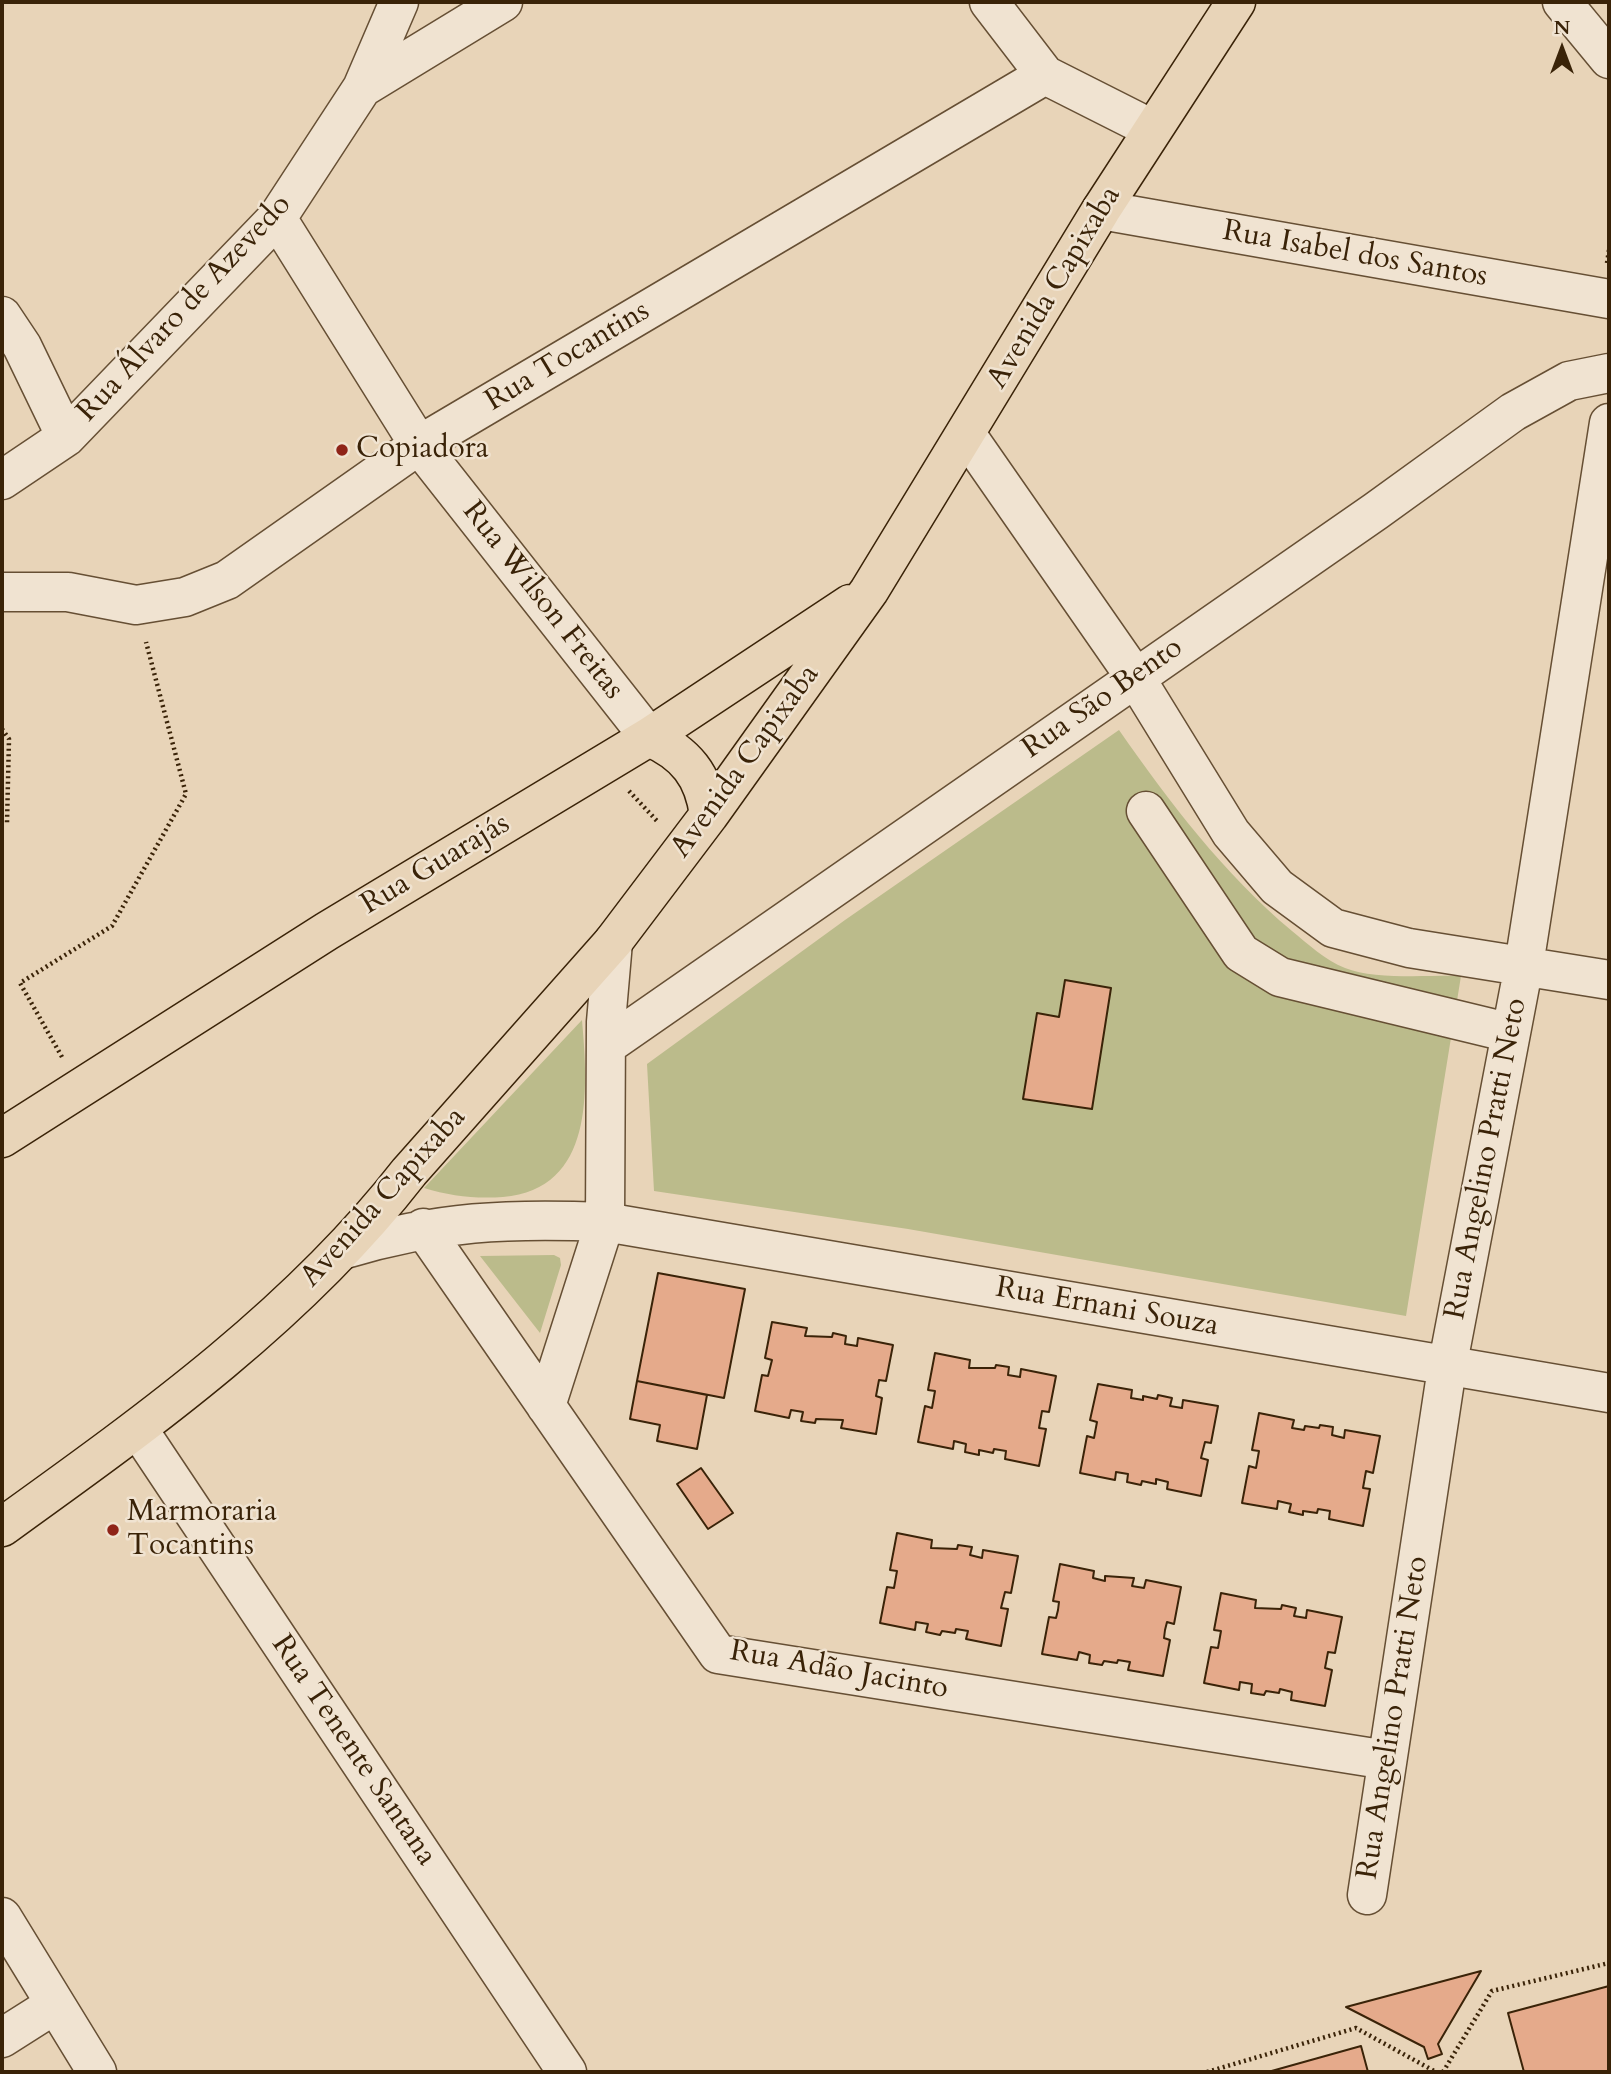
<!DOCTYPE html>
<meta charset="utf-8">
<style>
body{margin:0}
#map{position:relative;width:1611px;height:2074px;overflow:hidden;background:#e8d4b8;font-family:Cardo,serif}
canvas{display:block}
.frame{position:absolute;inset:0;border:4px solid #3a2308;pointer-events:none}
.north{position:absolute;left:1527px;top:14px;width:70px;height:70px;-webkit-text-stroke:5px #f0e3d1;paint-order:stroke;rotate:0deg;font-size:19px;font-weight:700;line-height:28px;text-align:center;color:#3a2308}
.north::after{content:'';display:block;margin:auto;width:24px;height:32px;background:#3a2308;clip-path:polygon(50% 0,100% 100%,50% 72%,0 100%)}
</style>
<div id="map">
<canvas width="1611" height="2074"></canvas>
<div class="frame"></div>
<div class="north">N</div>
</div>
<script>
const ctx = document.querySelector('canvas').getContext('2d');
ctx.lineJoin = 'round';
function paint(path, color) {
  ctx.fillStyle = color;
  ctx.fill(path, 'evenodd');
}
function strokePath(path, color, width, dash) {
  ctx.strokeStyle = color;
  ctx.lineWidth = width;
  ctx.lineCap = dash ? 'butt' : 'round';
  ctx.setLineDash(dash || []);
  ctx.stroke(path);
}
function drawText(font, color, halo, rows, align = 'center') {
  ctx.font = font + ' Cardo,serif';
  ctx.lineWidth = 5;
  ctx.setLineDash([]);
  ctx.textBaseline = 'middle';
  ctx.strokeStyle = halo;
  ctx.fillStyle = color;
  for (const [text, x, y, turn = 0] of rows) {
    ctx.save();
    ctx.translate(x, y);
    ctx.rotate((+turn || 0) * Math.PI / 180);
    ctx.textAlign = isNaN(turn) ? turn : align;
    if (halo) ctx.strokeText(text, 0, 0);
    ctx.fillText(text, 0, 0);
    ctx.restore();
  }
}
paint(new Path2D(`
 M1119 730C1170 803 1224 874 1292 931 1308 944 1325 960 1345 968 1374 980 1429 975 1461 976L1406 1316 908 1229 654 1191 647 1064 845 920Z
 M582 1020C588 1090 595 1189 503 1197 475 1199 450 1196 424 1188Z
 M554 1255 560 1258 561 1265 540 1333 480 1256Z`), '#bbbb8b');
const building = new Path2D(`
 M1065 980 1111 988 1092 1109 1023 1099 1037 1013 1059 1017Z
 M658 1273 745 1289 724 1398 637 1381Z
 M772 1322 807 1328 805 1336 832 1337 833 1333 846 1336 845 1344 857 1346 858 1338 893 1345 886 1381 879 1380 876 1396 882 1398 876 1434 841 1428 843 1420 816 1419 815 1423 801 1421 803 1412 791 1410 789 1418 755 1411 762 1375 768 1376 772 1360 765 1358Z
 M935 1353 970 1360 969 1368H995L996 1365 1009 1367 1008 1375 1020 1377 1021 1369 1056 1376 1049 1412 1042 1411 1039 1428 1046 1429 1039 1466 1005 1459 1006 1451 994 1449 993 1453 979 1450V1455L965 1452 966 1444 954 1441 953 1449 918 1442 925 1406 932 1408 935 1391 928 1390Z
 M637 1381 707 1395 697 1449 657 1441 660 1425 630 1419Z
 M1098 1384 1132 1390 1131 1398 1143 1400V1396L1157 1399 1158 1395 1172 1398 1170 1406 1182 1408 1183 1400 1218 1406 1211 1443 1205 1442 1201 1458 1208 1460 1201 1496 1167 1489 1168 1482 1156 1479V1484L1142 1481 1141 1485 1127 1482 1128 1474 1116 1472 1115 1480 1080 1473 1087 1436 1094 1438 1097 1422 1090 1420Z
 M1259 1413 1294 1420 1292 1428 1304 1430 1305 1426 1319 1428 1320 1425 1333 1427 1332 1435 1344 1438 1345 1430 1380 1436 1373 1473 1366 1471 1363 1488 1370 1489 1363 1526 1329 1519 1330 1511 1318 1509 1317 1513 1303 1511V1515L1289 1512 1291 1504 1278 1501 1277 1509 1242 1503 1249 1466 1256 1468 1259 1451 1252 1450Z
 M701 1468 733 1513 708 1529 677 1484Z
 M897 1533 932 1540 931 1548 957 1549 958 1545 972 1547 970 1555 982 1558 983 1550 1018 1556 1011 1593 1005 1592 1001 1608 1008 1609 1001 1646 966 1639 968 1631 956 1629 955 1633 942 1631 940 1635 926 1632 928 1624 916 1622 915 1630 880 1623 887 1587 894 1588 897 1571 890 1570Z
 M1060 1564 1094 1571 1093 1578 1105 1581V1576L1134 1578 1132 1586 1144 1588 1146 1580 1181 1587 1174 1624 1167 1622 1165 1630 1164 1638 1170 1640 1163 1676 1128 1670 1130 1662 1118 1660 1117 1663 1104 1661 1102 1665 1089 1663 1090 1655 1079 1652 1077 1660 1042 1654 1049 1617 1056 1618 1058 1610 1059 1602 1053 1601Z
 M1221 1593 1256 1600 1255 1608 1281 1609 1282 1605 1296 1608 1294 1616 1306 1618 1307 1610 1342 1617 1335 1653 1328 1652 1325 1668 1332 1670 1325 1706 1291 1700 1292 1692 1280 1689 1279 1693 1266 1691 1264 1695 1251 1693 1252 1684 1240 1682 1239 1690 1204 1683 1211 1647 1218 1648 1221 1631 1214 1630Z
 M1481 1971 1438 2044 1442 2054 1428 2059 1424 2047 1346 2007Z
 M1609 1986V2072H1524L1508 2013Z
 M1361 2046 1368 2072H1268Z`);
paint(building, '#e5aa8b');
strokePath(building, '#3a2308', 2);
const minor = new Path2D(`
 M989 2 1045 75 1152 129
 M1562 2 1609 59
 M362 88 503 2
 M1101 210 1609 299
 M277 218 419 445 649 737
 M2 316 22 346 66 437
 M966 434 1135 677 1231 833 1277 887 1333 928 1409 948 1609 980
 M2 480 66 437 277 218 362 88 399 2
 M2 592H68L136 605 185 597 227 580 419 445 1045 75
 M1146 811 1241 953 1280 977 1511 1033
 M606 1046 1376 511 1513 412 1569 381 1609 373
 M423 1228 718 1654 1387 1760
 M345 1249C438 1221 508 1218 605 1222L1609 1393
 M546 1406 605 1222 606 1022 613 942
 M138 1429 567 2072
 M1367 1895 1447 1368 1524 965 1609 423
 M2 1917 97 2072
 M2 2038 54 2005`);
const major = new Path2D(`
 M649 737C686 753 704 776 709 815
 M2 1138 327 931 649 737 850 604
 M2 1527C148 1422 298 1315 409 1172L613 942 709 815 869 591 1101 210 1236 2`);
strokePath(minor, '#664f34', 41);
strokePath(major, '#3a2308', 41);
strokePath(new Path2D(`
 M1607 263 1609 250
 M2 729 9 739 7 823
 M629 791 657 821
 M62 1057 20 983 112 926 186 794 146 642
 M1207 2072 1356 2028 1436 2072
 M1443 2072 1492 1991 1609 1963`), '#3a2308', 4.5, [2, 3.5]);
strokePath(minor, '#f0e3d1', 38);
strokePath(major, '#e8d4b8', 38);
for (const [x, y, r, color] of [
 [342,450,7,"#8f2418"],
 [113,1530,7,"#8f2418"]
]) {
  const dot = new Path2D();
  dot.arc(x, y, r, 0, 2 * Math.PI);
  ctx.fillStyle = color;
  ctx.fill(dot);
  strokePath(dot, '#f0e3d1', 2.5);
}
drawText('30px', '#3a2308', '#f0e3d1', [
 ["Rua Isabel dos Santos",1355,255,10],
 ["Avenida Capixaba",1055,288,-59],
 ["Rua Álvaro de Azevedo",185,309,-47],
 ["Rua Tocantins",568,357,-31],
 ["Rua Wilson Freitas",542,601,52],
 ["Rua São Bento",1103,699,-35],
 ["Avenida Capixaba",746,762,-54],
 ["Rua Guarajás",436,865,-31],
 ["Rua Angelino Pratti Neto",1487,1159,-79],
 ["Avenida Capixaba",384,1198,-48],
 ["Rua Ernani Souza",1107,1308,10],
 ["Rua Adão Jacinto",839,1671,10],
 ["Rua Angelino Pratti Neto",1394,1718,-81],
 ["Rua Tenente Santana",353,1751,56]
]);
drawText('30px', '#3a2308', '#f0e3d1', [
 ["Copiadora",356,450],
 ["Marmoraria",127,1513],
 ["Tocantins",127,1547]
], 'left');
</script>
